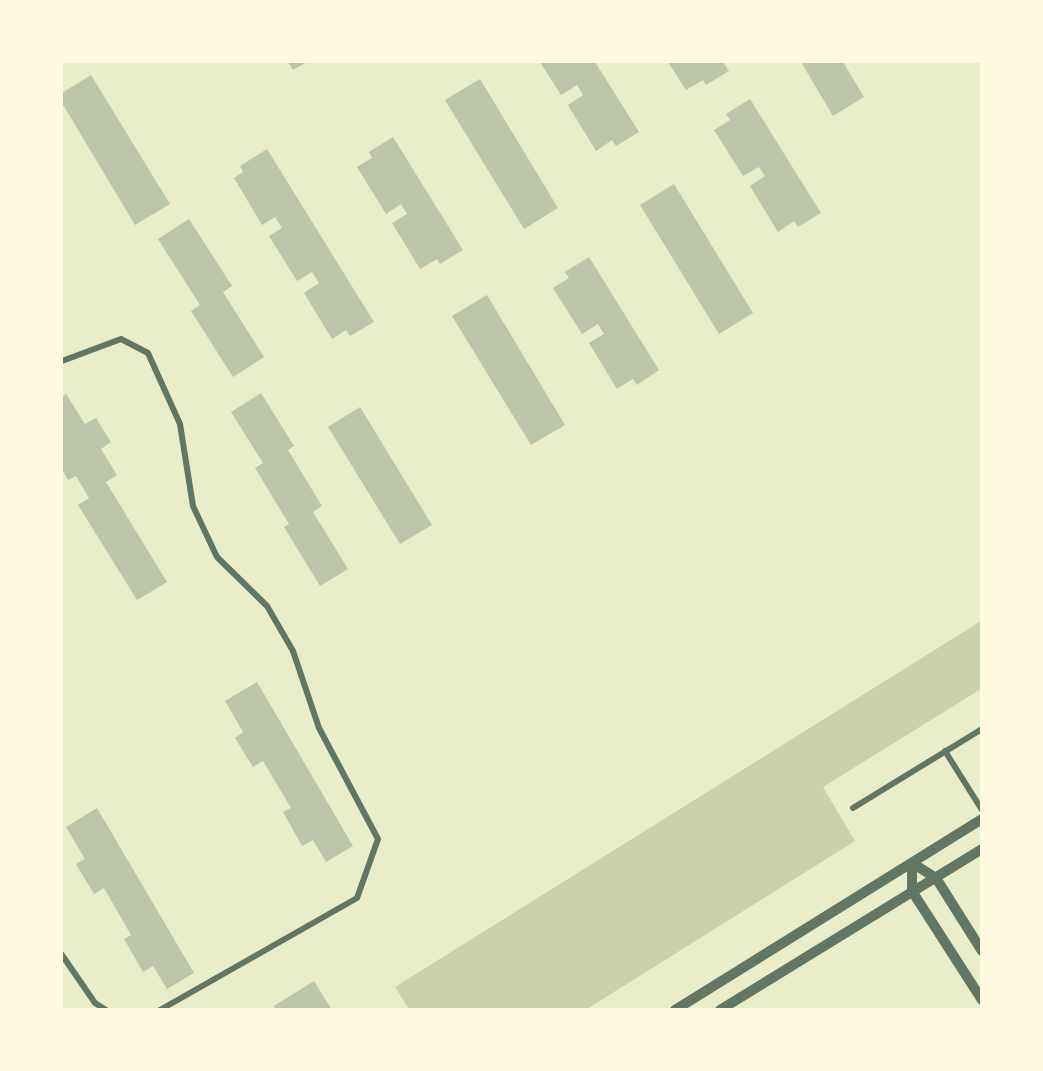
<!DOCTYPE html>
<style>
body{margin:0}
#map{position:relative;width:1043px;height:1071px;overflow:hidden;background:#e9edc9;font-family:"PT Sans Narrow",sans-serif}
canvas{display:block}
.frame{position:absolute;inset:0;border:63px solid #fefae0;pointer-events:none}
</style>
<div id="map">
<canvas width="1043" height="1071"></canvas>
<div class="frame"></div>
</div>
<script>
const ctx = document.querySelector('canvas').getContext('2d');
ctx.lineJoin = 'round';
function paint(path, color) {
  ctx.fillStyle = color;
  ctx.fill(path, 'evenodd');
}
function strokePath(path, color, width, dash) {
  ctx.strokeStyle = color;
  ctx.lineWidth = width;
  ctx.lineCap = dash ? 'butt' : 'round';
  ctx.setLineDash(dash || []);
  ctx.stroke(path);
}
paint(new Path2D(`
 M981 621V689L823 787 855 841 587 1009H409L395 987Z`), '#cad2ad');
paint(new Path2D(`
 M288 62H307L293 70Z
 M540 62H595L639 132 616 146 612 140 596 151 568 105 583 95 577 85 561 95Z
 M668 62H723L729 71 706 85 703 80 686 90Z
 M801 62H843L864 97 833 116Z
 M91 75 170 204 135 225 62 103V93Z
 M480 79 558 208 524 229 445 100Z
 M750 99 821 213 798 227 794 221 778 232 750 186 765 176 759 167 743 176 714 130 730 120 726 114Z
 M393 137 463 250 440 264 437 259 420 269 392 223 407 214 401 204 386 214 357 167 372 158 369 152Z
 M267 149 374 322 350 336 346 330 332 339 304 293 319 283 312 272 297 281 269 236 282 228 275 217 262 225 234 178 243 172 240 166Z
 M674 184 753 313 719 334 640 205Z
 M189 219 232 286 223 292 264 357 233 377 191 311 200 305 158 239Z
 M589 257 659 370 637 385 633 379 617 389 589 343 604 334 598 324 582 334 553 288 569 278 565 272Z
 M487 295 565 425 531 445 452 316Z
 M261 393 294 446 288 450 322 506 313 512 348 569 320 586 284 527 289 524 255 468 263 463 231 412Z
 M66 394 85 424 96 418 111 442 101 449 117 475 106 482 167 582 137 600 78 505 89 498 76 476 68 480 62 469V397Z
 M360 407 432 525 400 544 328 427Z
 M257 682 353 846 326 862 313 840 302 846 283 812 291 808 263 761 253 767 235 738 243 732 225 701Z
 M97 808 194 973 167 989 153 966 143 972 124 939 131 935 104 888 94 894 76 864 85 859 66 827Z
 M314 981 332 1010H276L274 1006Z`), '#bcc5a7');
strokePath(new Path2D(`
 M62 361 121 339 148 353 180 424 193 506 217 557 267 606 293 651 319 728 378 839 357 898 160 1010
 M945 751 982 810
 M853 808 982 729
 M62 955 95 1003 106 1010`), '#617663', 6);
strokePath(new Path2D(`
 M912 863V891L982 1000
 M912 863 936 878 982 951
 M675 1010 982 819
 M720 1010 982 849`), '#617663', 10);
</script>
